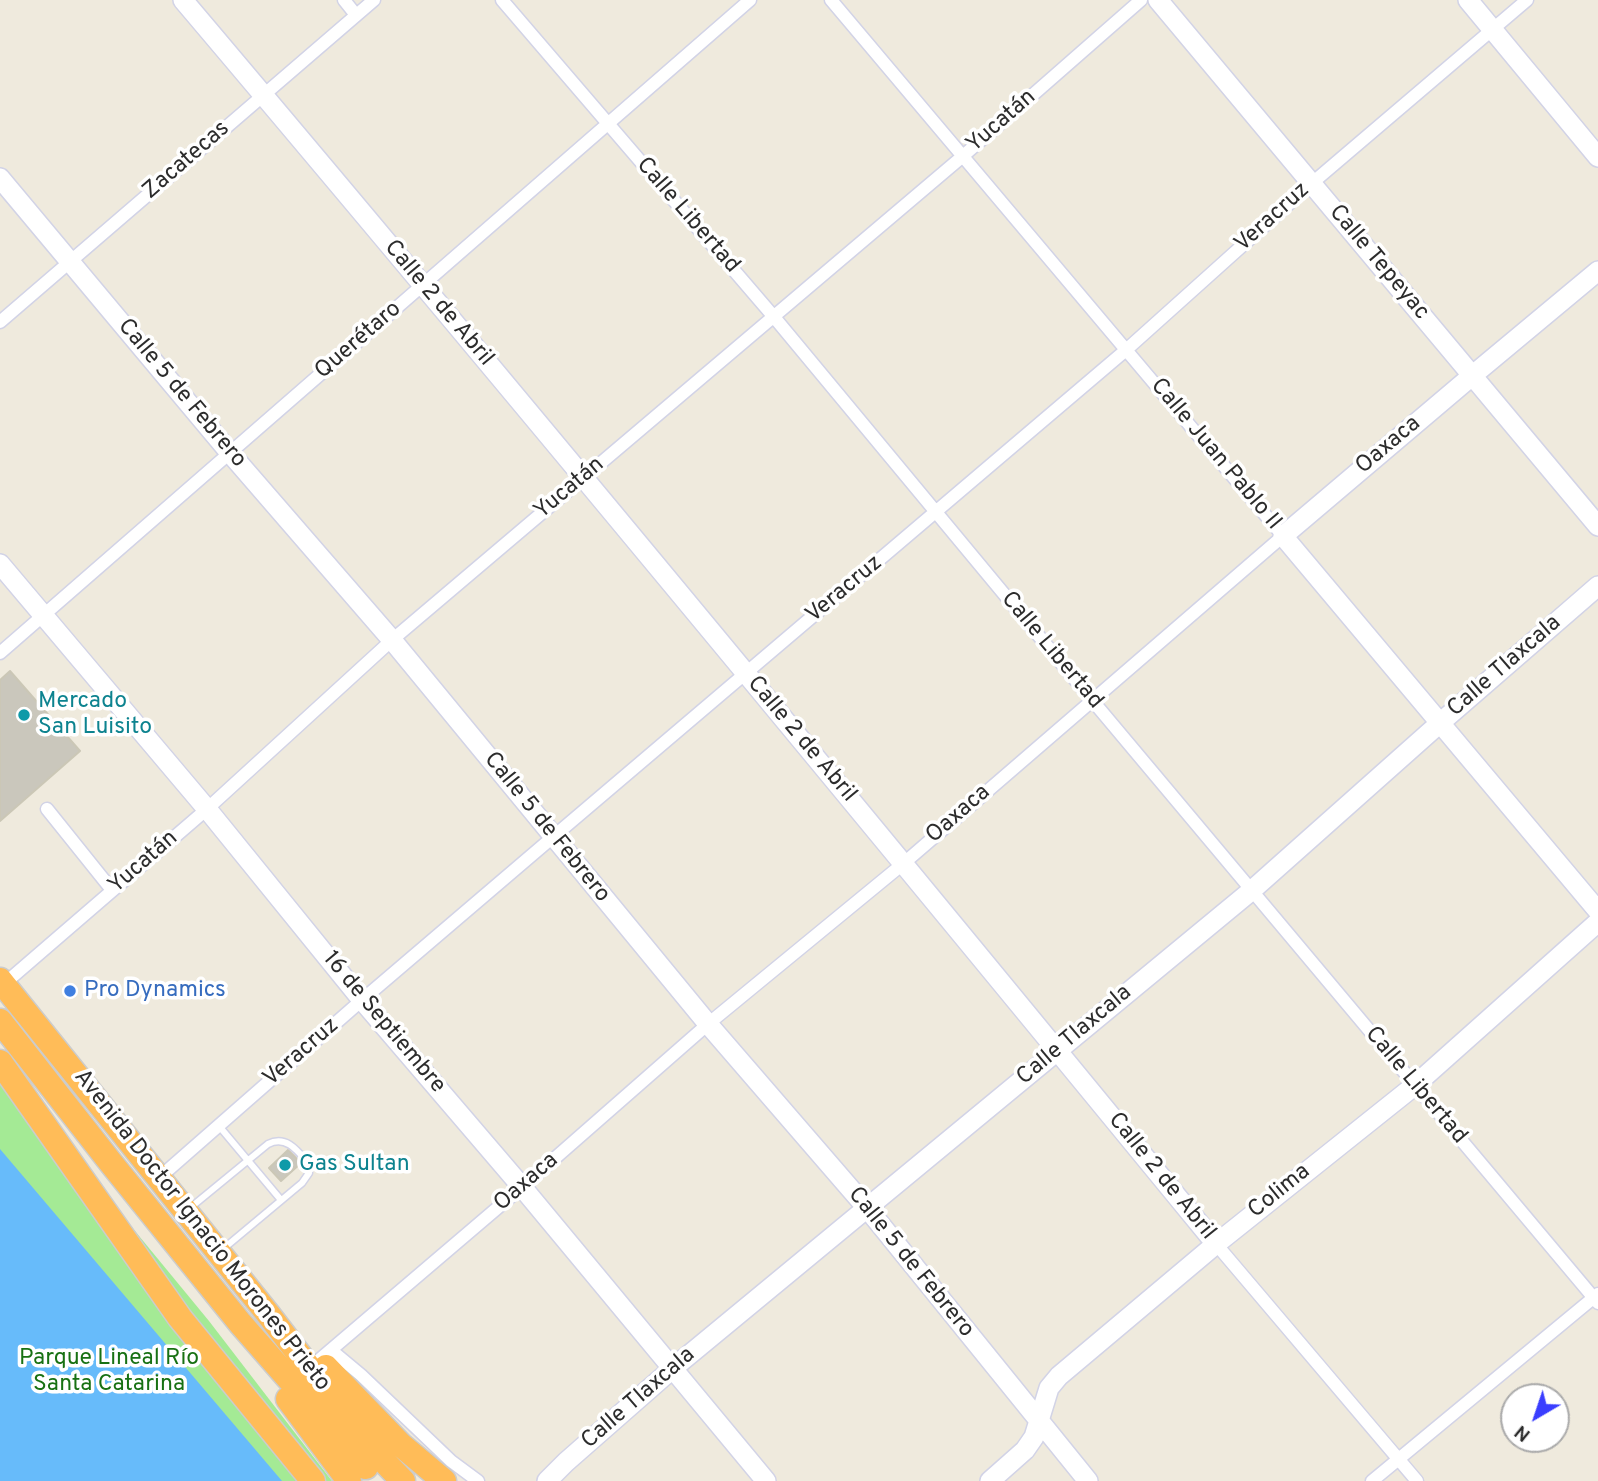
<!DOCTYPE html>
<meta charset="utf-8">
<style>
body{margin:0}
#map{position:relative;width:1598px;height:1481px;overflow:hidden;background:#efeadd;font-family:Overpass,sans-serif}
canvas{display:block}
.north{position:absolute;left:1500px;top:1383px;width:70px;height:70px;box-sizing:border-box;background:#fff;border:2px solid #ababab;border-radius:50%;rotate:219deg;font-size:19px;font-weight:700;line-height:28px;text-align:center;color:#2c2c2c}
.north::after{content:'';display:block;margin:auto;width:24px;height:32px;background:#3a3eff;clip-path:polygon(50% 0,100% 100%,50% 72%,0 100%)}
</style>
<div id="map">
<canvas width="1598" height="1481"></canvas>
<div class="north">N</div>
</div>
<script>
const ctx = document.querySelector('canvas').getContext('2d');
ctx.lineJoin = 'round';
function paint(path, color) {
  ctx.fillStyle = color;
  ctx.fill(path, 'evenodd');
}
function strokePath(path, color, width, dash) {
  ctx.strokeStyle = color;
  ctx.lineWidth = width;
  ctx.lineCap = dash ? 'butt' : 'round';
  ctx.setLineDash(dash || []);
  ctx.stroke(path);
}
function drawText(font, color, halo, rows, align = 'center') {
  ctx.font = font + ' Overpass,sans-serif';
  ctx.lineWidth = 7;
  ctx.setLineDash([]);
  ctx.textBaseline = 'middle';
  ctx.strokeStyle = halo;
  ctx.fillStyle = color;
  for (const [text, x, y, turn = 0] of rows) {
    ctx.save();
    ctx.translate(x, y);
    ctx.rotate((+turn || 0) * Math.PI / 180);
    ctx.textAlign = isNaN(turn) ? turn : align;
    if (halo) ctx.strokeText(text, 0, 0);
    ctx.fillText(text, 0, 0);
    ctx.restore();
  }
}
paint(new Path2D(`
 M0 1067 209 1321 332 1481H0Z`), '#a4ea95');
paint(new Path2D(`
 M0 1149 282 1481H0Z`), '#67bbfa');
const building = new Path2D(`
 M10 671 80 751 0 821V680Z
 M288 1150 301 1163 281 1181 269 1168Z`);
paint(building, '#cac7bc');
strokePath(building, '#cbc7b6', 2);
const lane = new Path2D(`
 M219 1126 281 1200
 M190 1208 268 1144C286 1135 297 1150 308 1163L309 1173 302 1183 223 1249`);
const street = new Path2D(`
 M344 0 356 15
 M502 0 774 317 1092 700 1598 1303
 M0 322 374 0
 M0 653 750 0
 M47 809 112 890
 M4 984 207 809 392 640 963 156 1141 0
 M160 1177 362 1000 553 837 1126 350 1311 184 1527 0
 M1216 1244 1417 1481
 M331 1350 361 1375 451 1461 478 1481
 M319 1360 522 1187 708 1024 904 863 1283 536 831 0
 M1372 1481 1598 1294`);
const secondary = new Path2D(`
 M183 0C531 411 874 827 1216 1244
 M1158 0 1598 526
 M1468 0 1598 157
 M0 178 230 453 392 640 708 1024 867 1208 1088 1481
 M1598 271 1473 375 1283 536 1598 911
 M0 564 207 809 362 1000 522 1187 766 1481
 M547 1481 566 1462 672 1369 1251 891 1440 723 1598 586
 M990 1481 1025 1450 1034 1437 1049 1388 1059 1376 1216 1244 1414 1086 1598 922`);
const highway = new Path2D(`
 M0 980 268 1314 371 1448 403 1481
 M0 1021 111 1163 240 1323 366 1467
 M0 1062 180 1318 313 1481
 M326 1367 401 1445 444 1481
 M288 1399 349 1481`);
strokePath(lane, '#d2d3e6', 9);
strokePath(street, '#d2d3e6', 15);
strokePath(secondary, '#d2d3e6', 22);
strokePath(highway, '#ccc', 27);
strokePath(lane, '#fff', 6);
strokePath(street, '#fff', 12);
strokePath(secondary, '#fff', 19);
strokePath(highway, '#ffbc58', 24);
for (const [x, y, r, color] of [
 [24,715,7,"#0f9aa8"],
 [70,991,7,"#3f7fe0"],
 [285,1165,7,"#0f9aa8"]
]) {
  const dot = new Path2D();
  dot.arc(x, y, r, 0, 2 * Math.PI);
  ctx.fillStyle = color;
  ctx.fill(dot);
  strokePath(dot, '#fff', 2.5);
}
drawText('23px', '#2c2c2c', '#fff', [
 ["Yucatán",1002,122,-41],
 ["Zacatecas",187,161,-41],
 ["Calle Libertad",687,216,49],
 ["Veracruz",1273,218,-42],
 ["Calle Tepeyac",1378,263,50],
 ["Calle 2 de Abril",438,304,50],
 ["Querétaro",359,341,-41],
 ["Calle 5 de Febrero",181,394,50],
 ["Oaxaca",1389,446,-40],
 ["Calle Juan Pablo II",1215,455,50],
 ["Yucatán",570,489,-40],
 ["Veracruz",845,590,-40],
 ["Calle Libertad",1051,651,50],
 ["Calle Tlaxcala",1505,667,-41],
 ["Calle 2 de Abril",801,740,50],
 ["Oaxaca",959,815,-41],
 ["Calle 5 de Febrero",546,828,51],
 ["Yucatán",144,863,-41],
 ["16 de Septiembre",383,1023,50],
 ["Calle Tlaxcala",1075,1036,-40],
 ["Veracruz",302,1053,-41],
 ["Calle Libertad",1415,1086,50],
 ["Calle 2 de Abril",1161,1177,51],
 ["Oaxaca",527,1183,-41],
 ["Colima",1280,1192,-39],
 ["Avenida Doctor Ignacio Morones Prieto",201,1231,52],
 ["Calle 5 de Febrero",910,1263,51],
 ["Calle Tlaxcala",639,1399,-41]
]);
drawText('23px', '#0d838f', '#fff', [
 ["Mercado",38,702],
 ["San Luisito",38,728],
 ["Gas Sultan",299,1165]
], 'left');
drawText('23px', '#366cbe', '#fff', [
 ["Pro Dynamics",84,991]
], 'left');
drawText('23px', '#187113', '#fff', [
 ["Parque Lineal Río",109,1359],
 ["Santa Catarina",109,1385]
]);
</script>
